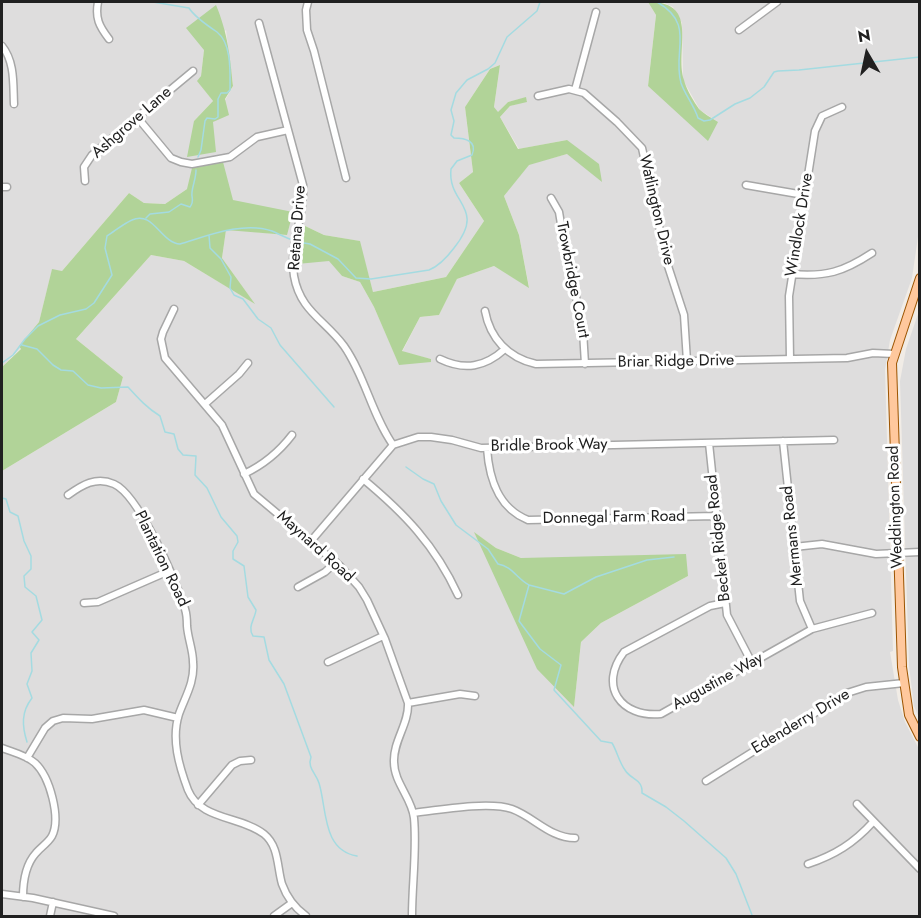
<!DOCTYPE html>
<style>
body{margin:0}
#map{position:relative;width:921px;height:918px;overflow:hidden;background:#f1ece6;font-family:Jost,sans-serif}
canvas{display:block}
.frame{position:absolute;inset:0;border:3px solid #202020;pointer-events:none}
.north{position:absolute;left:837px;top:24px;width:60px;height:60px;-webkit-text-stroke:4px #fff;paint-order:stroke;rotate:351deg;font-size:16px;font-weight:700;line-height:24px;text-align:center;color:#202020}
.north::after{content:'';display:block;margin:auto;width:21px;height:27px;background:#202020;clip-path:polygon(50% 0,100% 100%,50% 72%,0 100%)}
</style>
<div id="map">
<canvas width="921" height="918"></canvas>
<div class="frame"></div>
<div class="north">N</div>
</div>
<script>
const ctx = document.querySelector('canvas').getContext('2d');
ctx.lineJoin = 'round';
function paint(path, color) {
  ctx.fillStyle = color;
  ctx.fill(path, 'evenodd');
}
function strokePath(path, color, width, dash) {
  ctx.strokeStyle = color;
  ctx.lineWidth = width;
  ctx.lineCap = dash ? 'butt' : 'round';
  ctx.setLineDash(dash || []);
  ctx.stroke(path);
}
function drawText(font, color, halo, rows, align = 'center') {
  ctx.font = font + ' Jost,sans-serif';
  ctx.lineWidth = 6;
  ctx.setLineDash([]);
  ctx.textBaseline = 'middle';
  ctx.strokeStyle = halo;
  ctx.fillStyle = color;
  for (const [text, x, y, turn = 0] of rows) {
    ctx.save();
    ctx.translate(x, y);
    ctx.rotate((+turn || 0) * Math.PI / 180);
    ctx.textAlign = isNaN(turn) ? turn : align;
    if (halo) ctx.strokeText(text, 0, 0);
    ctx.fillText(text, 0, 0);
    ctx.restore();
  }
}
paint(new Path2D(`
 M2 2H648L656 15 648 86 718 122 700 110 683 80 682 23 673 7 662 2H919V230L912 278 890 340 885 370 893 651 890 652 898 700 905 722 919 749V916H2V471L116 402 123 377 76 339 151 255 184 261 254 303 222 258 226 229 286 235 233 200 187 189 165 204 144 203 129 193 62 271 52 270 39 322 19 346 21 348 2 367ZM226 30 233 86 213 122 194 121 213 101 198 81 201 76 204 50ZM500 65 494 107 498 113 508 102 525 98 527 101 510 106 500 117 519 149 567 140V154L529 164 504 196 519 235 529 287 494 266 457 279 439 315 420 317 402 352 431 359 399 364 374 307 360 282 342 276 301 224 324 235 359 241 373 292 446 277 484 221 459 183 473 172 465 107 490 69ZM475 533 496 548 521 558 688 576 601 623 581 642 574 706Z
 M919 311V718L914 706 909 666 900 381 906 349Z`), '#dedddd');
paint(new Path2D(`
 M648 2C701 1 674 50 684 80 686 89 694 102 699 109 704 114 712 118 718 122L708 141 648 86 656 15Z
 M216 5C228 34 230 56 233 86L225 99 229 115 213 122 216 152 187 157 194 121 213 101 197 81 201 76 204 50 186 28Z
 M500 65 494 107 498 112 508 102 526 97 527 102 510 106 500 117 518 149 567 140 599 164 602 182 567 154 529 165 504 196 519 235 529 288 494 266 457 279 439 315 420 317 402 351 431 359V362L399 365 374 307 360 282 342 276 329 261 297 264 296 250 301 224 324 235 360 241 373 292 446 277 484 221 459 183 473 172 465 107 490 69Z
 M223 162 233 200 293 212 287 235 226 230 222 258 255 304 184 261 151 255 76 339 123 377 116 402 2 471V367L21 349 19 346 39 322 52 269 62 271 129 193 144 203 165 204 187 189 192 168Z
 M474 532 496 548 521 558 686 554 688 576 601 623 581 642 574 707 537 669Z`), '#b1d398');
strokePath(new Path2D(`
 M153 2 189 8C194 16 208 26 217 32 232 44 230 72 230 90L227 93H221L218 99V117L215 119 207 118 205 121 201 150 198 157
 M657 2C696 24 672 51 681 83 685 95 694 105 698 118L704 121 710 120 735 104 750 98 764 87 774 72 778 71 799 70 920 57
 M146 218 150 214 169 212 181 204 190 207C195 200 191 199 192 192 193 184 196 178 196 170
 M209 235 210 248 221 259 231 277 230 288 234 295 243 299 258 319 271 328 280 345 334 407
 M298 242 310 244 338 259 356 278 371 279 429 270C439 266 448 256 454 248 487 207 447 204 451 169L457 161 472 155C478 141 465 138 454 138L451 135 454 121 451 110 456 93 467 80 488 69 495 63 507 37 537 11 540 2
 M22 345 37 349 53 365 61 370 73 371 88 385 101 388 128 387C138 398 147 408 160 416L165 432 174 434 178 449 183 455 196 456 195 475 207 488 221 517 237 536 238 542 233 551V559L244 566 248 597 256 610C255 619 247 627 253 636L264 637 269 660 284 684 311 757C307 768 316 773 319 783 327 809 322 850 357 856
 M2 363 13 355 25 339 38 326 60 315 86 309 94 303 112 275 105 248 107 236C115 231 123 224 132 220 153 210 161 243 180 244 207 236 243 221 272 231 279 234 286 238 293 240
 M406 467 423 479 434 484 441 501 456 525 488 549 498 564C512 566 517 579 529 585L564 594 596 577 647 560 674 557
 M2 498 6 499 10 512 18 516 24 541 31 556V569L24 576 25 587 36 596 42 620 32 632 39 640 31 653 32 671 27 684 32 698C21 712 22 726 27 742
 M529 585 519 621 540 649 561 665 554 690 601 741 612 743C617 751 619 762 625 770 631 780 643 779 642 793L666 807 684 821 726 858 736 874 752 915`), '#a4dbe1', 1.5);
const minor = new Path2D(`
 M98 2C95 18 99 26 109 39
 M308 2 306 10 307 30 314 51 346 178
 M259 23 303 185C305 216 289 244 294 276 300 311 325 320 344 346 365 376 372 415 393 445
 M739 30 777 2
 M2 46C15 62 13 84 14 104
 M575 90 596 12
 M538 96 569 89 584 93 617 122 642 148 667 263 684 315 687 361
 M137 117 171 158 181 162 192 164 230 157 257 137 288 130
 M85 181 84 167 92 155 193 71
 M746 185 804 195
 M2 187H7
 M551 198 559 212 561 224 583 331 585 364
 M791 274C826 277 843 272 872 253
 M174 309 163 332 161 339 165 358 222 425 254 494 340 566 359 587 367 600 385 639 408 703C409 724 393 741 394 762 394 783 412 798 414 818 417 850 412 884 412 916
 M485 311C490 338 508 358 536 364L847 358 873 353 894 354
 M440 359C465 371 485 367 505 349
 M790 359 789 296 815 131 822 116 842 107
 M205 404 239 374 248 363
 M783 441 800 601 812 629
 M709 443 727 615 752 663
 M487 448C489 479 498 508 528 520L716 516
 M244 474C263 465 279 452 292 435
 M363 479C404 513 435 545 458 595
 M68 495C82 485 96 476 114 484 139 495 176 581 185 609 187 615 187 620 187 626 188 639 193 650 193 662 195 682 185 697 179 714 171 739 179 766 188 790 200 820 241 816 264 834 279 846 277 867 282 884 287 898 295 908 306 916
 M311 541 393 445 418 437H431L452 440 481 448 834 440
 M794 547 822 544 876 554 920 552
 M298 587 325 572 336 562
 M84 603 98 602 169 571
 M725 603 710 606 624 652C598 686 621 718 661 714L812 629 872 613
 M328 662 383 636
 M408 703 460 694 475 696
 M2 748C12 752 26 755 35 763 50 777 61 818 52 836 48 843 41 847 36 853 26 864 23 882 23 897
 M27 758 45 728 53 721 63 718 92 719 144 710 178 718
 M706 781 847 693 866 687 904 683
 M857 804 920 869
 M198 805 232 765 240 761 251 760
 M413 813C438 810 489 801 512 809 534 817 550 838 575 838
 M808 864C835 855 854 843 873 822
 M2 894 33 898 114 916
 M50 916 53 902
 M274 916 292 903`);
const major = new Path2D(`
 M920 278 892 363 902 667 909 715 920 737`);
strokePath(minor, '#a7a7a7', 9);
strokePath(major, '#9c5400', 10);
strokePath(minor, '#fff', 6);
strokePath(major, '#ffc89d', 8);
drawText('16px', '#202020', '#fff', [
 ["Ashgrove Lane",132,123,-41],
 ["Watlington Drive",656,210,77],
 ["Windlock Drive",800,225,-81],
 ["Retana Drive",298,228,-86],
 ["Trowbridge Court",572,280,79],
 ["Briar Ridge Drive",676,362,-1],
 ["Bridle Brook Way",549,446,-1],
 ["Weddington Road",896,507,-92],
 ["Donnegal Farm Road",614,518,-1],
 ["Mermans Road",793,536,-96],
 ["Becket Ridge Road",719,538,-96],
 ["Maynard Road",315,547,42],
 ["Plantation Road",161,559,64],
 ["Augustine Way",718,682,-29],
 ["Edenderry Drive",801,722,-31]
]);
</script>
